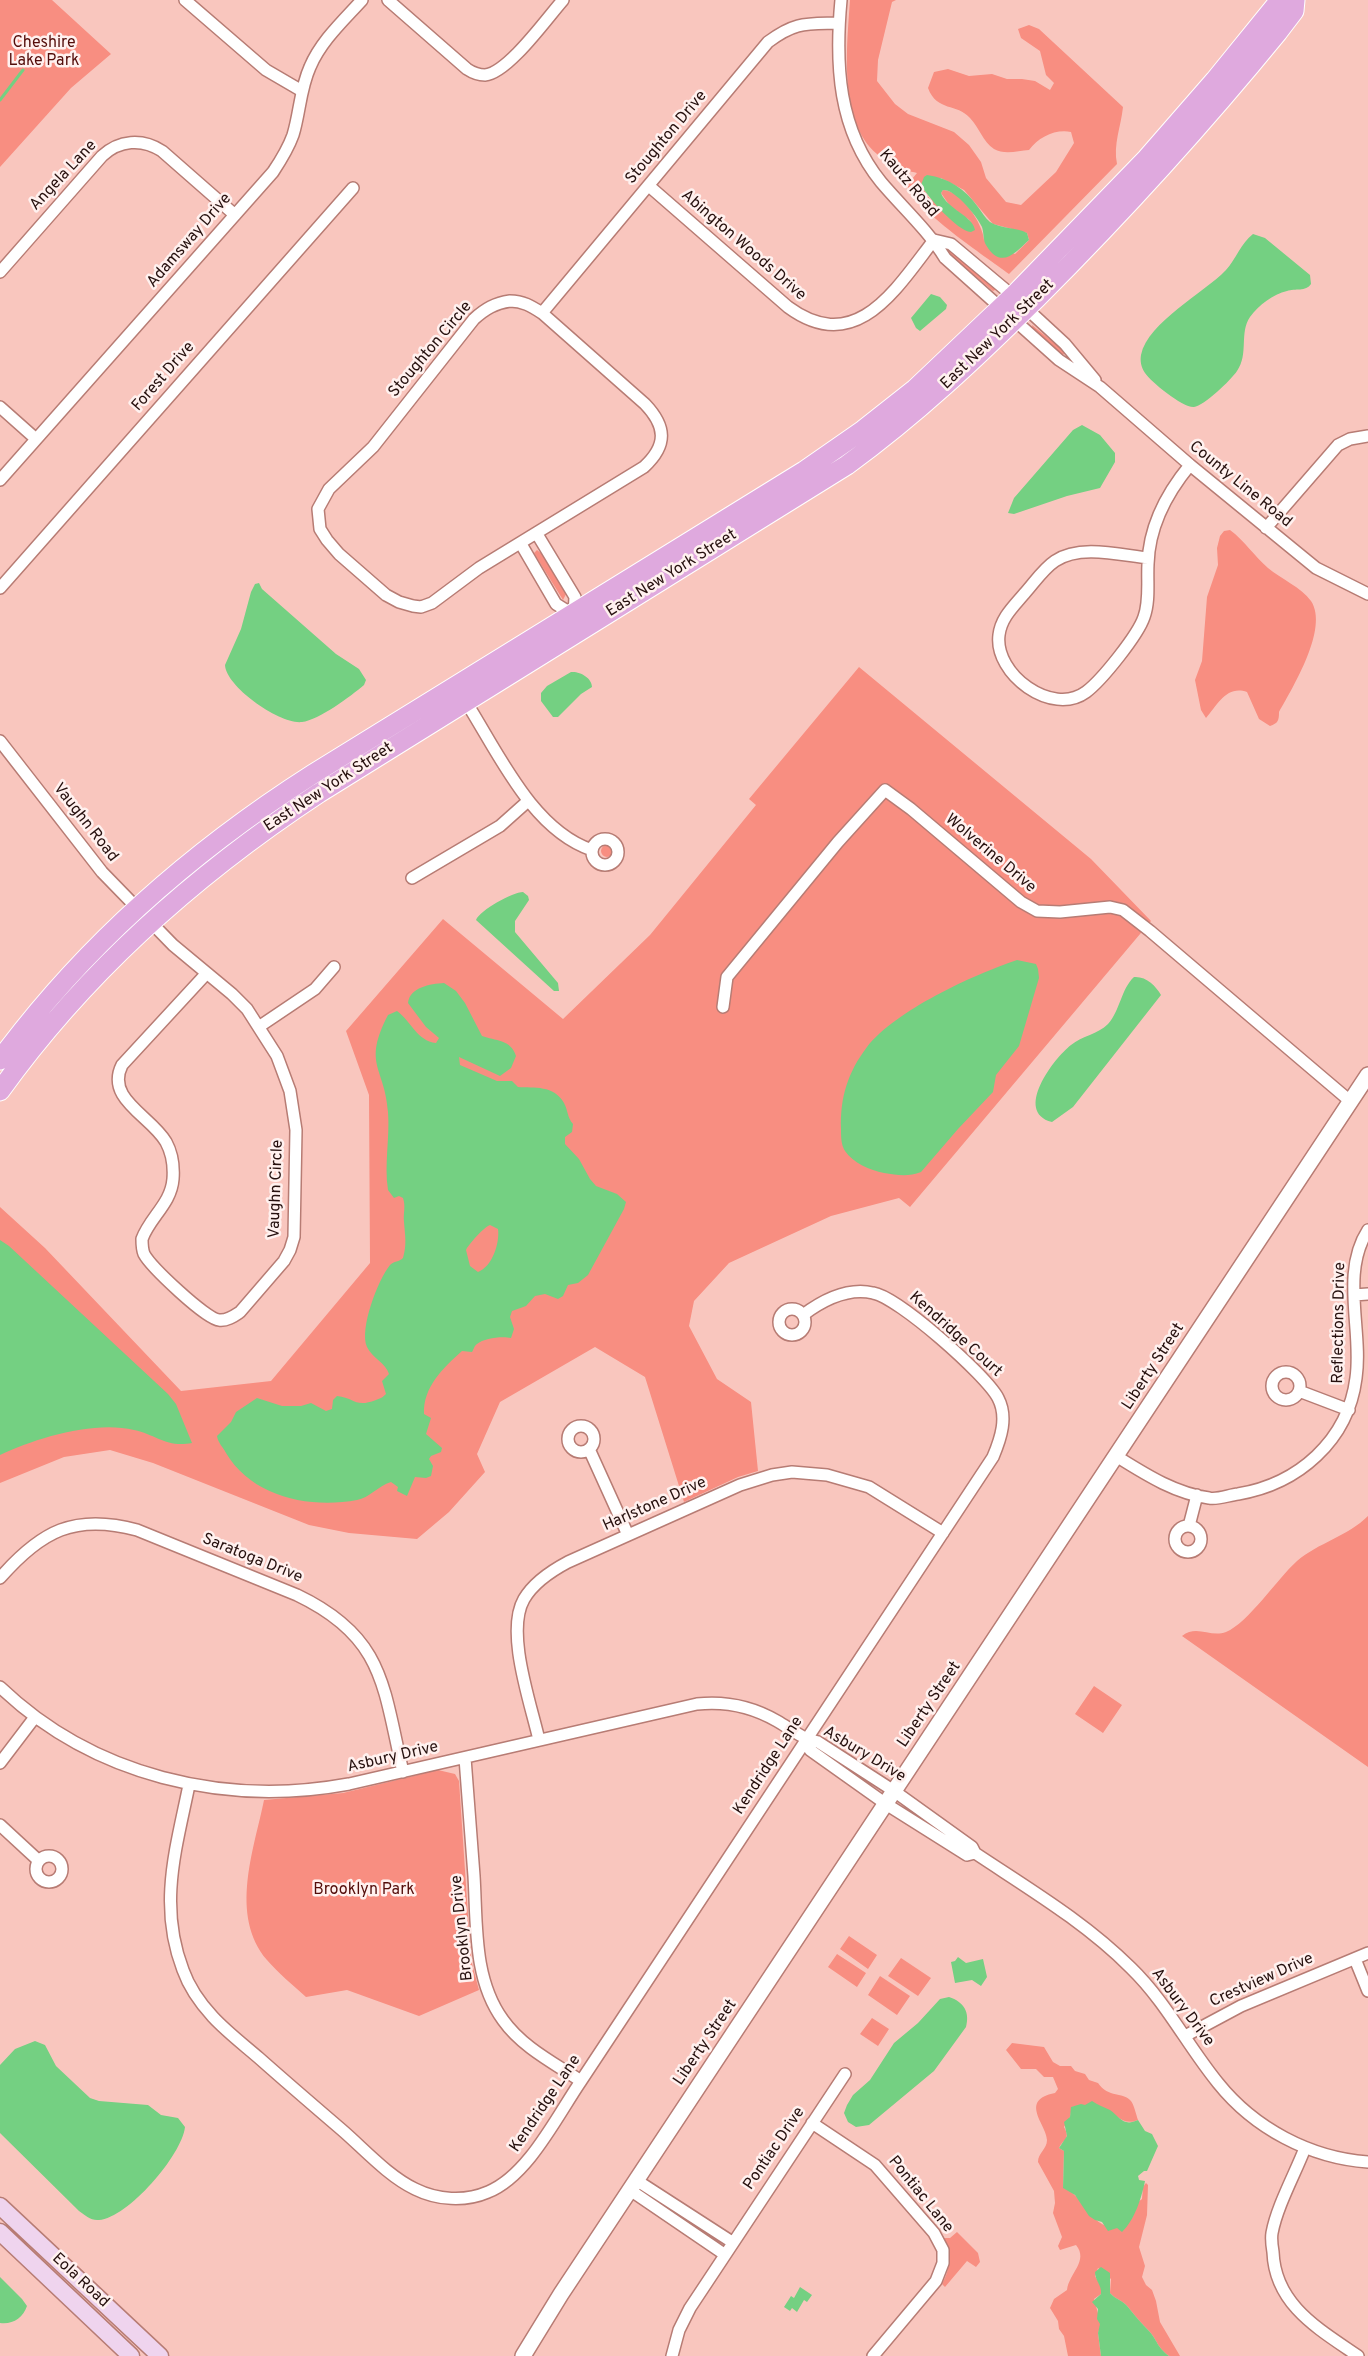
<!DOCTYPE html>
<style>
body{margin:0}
canvas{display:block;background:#f9c6be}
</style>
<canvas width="1368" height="2356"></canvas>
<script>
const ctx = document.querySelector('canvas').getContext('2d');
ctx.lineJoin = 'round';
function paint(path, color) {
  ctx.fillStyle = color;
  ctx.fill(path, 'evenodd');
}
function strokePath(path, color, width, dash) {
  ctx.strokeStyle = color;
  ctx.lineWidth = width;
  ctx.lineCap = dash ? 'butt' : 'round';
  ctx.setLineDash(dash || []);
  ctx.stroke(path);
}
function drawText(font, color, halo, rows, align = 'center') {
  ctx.font = font + ' Overpass,sans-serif';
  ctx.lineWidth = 5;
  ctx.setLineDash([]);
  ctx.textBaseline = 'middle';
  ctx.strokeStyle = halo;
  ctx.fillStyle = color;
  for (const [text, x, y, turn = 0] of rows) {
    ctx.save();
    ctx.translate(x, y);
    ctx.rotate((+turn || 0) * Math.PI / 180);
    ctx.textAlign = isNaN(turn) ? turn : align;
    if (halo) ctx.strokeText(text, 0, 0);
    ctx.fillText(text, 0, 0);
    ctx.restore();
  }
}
paint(new Path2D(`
 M0 0H52L111 54 71 88 0 167Z
 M850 0H896L892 2 878 60 877 81 895 104 908 114 954 132 969 145 981 162 986 178 1006 202 1021 205 1056 172 1074 143 1071 132C1055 129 1039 137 1029 150 1018 151 1004 155 994 149 983 142 979 127 970 118 957 103 937 112 928 88L934 72 948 69 969 76 992 74 1007 79H1022L1035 81 1050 90 1054 83 1046 75 1040 51 1021 38 1018 29 1029 25 1039 29 1123 107C1121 127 1113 144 1117 164L1009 274C985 256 916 211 907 185L917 173C910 171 901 171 895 168 887 165 883 159 877 154 838 121 847 46 850 0ZM941 178 964 190 993 224 1027 233 1029 240 1015 254 984 240C983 224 961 190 943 190L941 193 950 206 972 222 929 198 921 185Z
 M950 246 994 285 995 290 993 291 947 252Z
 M1032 325 1064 351 1065 354 1061 355 1033 331Z
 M1230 530C1245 541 1254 556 1268 568 1281 579 1301 587 1311 601 1329 628 1293 687 1279 712 1279 721 1278 723 1270 726L1259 719 1247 692C1227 685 1218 704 1206 718L1201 710 1195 680 1202 661 1207 597 1218 565 1217 548 1220 536 1224 531Z
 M537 550 542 554 564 590 566 594 563 600 537 558 534 553Z
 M859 667 1091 859 1151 921 910 1207 899 1198 831 1216 729 1263 694 1301 689 1326 717 1379 751 1402 758 1471 738 1477 684 1502 645 1377 595 1347 500 1402 477 1454 485 1472 449 1512 417 1539 349 1533 309 1525 153 1463 110 1450 64 1457 0 1483V1207L45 1248 181 1391 271 1381 370 1263 369 1095 346 1031 443 919 563 1019 650 935 756 805 749 799Z
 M601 851a6 6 0 1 1 12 0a6 6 0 1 1-12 0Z
 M1368 1516V1767L1182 1636C1197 1624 1210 1638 1226 1632 1248 1623 1277 1579 1297 1561 1318 1543 1348 1536 1368 1516Z
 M1094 1686 1122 1705 1103 1733 1075 1714Z
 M438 1770 455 1774 459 1781 471 1960 479 1990 419 2016 347 1990 306 1997C293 1985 278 1973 267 1960 229 1915 254 1850 264 1800L343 1793Z
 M849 1936 877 1955 868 1969 840 1949Z
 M837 1954 866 1973 857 1987 828 1967Z
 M901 1958 931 1978 918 1996 888 1976Z
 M880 1976 910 1996 897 2015 868 1995Z
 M872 2018 889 2029 878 2046 860 2034Z
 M1012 2043 1044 2047 1053 2062 1060 2066H1071L1075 2071 1085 2074 1089 2080 1098 2083C1108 2098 1124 2092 1131 2101 1134 2105 1136 2114 1138 2120 1122 2127 1116 2112 1103 2109 1092 2105 1083 2106 1072 2107L1070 2117 1064 2127C1071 2140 1063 2139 1059 2148L1064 2151 1063 2187C1087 2198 1087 2226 1117 2228L1132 2218 1138 2202 1142 2199 1143 2187 1146 2183 1148 2185 1147 2215 1139 2247 1145 2266 1142 2277 1146 2285 1152 2290 1156 2301 1160 2322 1180 2356H1169C1156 2346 1158 2341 1149 2331 1142 2324 1135 2316 1128 2307 1124 2301 1115 2299 1110 2293L1111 2279 1098 2268 1095 2276 1102 2288 1101 2294 1094 2299 1101 2324 1098 2333 1101 2356H1068L1064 2336 1059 2329 1058 2321 1050 2308 1054 2299 1067 2290C1069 2273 1089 2261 1076 2245L1060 2250 1058 2246 1062 2237 1053 2213 1055 2203 1054 2191 1038 2162C1038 2153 1047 2149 1047 2140 1047 2125 1018 2100 1055 2093L1058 2089 1053 2077H1044L1036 2069H1021L1006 2050Z
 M650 2195 721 2241 720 2243 718 2244Z
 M957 2232 978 2253 980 2262 976 2267 967 2261 945 2287 942 2284C951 2267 951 2256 944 2238H950Z`), '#f88e81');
paint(new Path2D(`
 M927 175C949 178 965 189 978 207 982 212 985 218 990 222 1001 229 1016 227 1027 233L1029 240C1015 253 1001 270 986 245 983 240 984 233 982 227 977 217 968 207 960 199 955 195 950 190 943 190L941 193C947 209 973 216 975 230L971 232C957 231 928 197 921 185L924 177Z
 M1253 234 1265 238 1310 275 1311 284C1306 292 1295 288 1287 291 1273 294 1259 305 1250 317 1239 333 1249 354 1237 371 1231 380 1204 406 1194 407 1183 408 1151 382 1145 373 1141 367 1140 361 1141 355 1148 322 1204 293 1226 270 1236 259 1241 243 1253 234Z
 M931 294 940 297 947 305 946 309 920 331 916 328 911 318Z
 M1082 425 1100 435 1115 453V462L1100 488 1067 496 1014 514 1008 513 1014 498 1073 430Z
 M259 583 262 589 336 654 359 669 366 680 364 685C351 696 319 720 302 722 281 725 226 687 225 665L241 629 251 592 255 584Z
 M571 672C580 671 592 678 592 687L581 694 558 717H553L541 701V693L547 686Z
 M523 892 528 896 529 900 515 921V932L558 983 559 991H554L476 920C480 910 513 892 523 892Z
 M1017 960 1036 964 1038 969 1039 978 1019 1046 996 1075 993 1092 958 1129 921 1172C908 1177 897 1175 884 1173 870 1170 853 1163 845 1151 841 1145 841 1136 841 1129 840 1097 848 1072 867 1047 896 1010 973 975 1017 960Z
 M1134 977C1146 976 1156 986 1161 995L1073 1107 1052 1122C1013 1112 1054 1058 1071 1045 1082 1036 1098 1034 1108 1024 1120 1011 1121 989 1134 977Z
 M444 983 456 991 465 1003 482 1036C495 1041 511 1039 516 1056L511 1068 500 1076 459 1057 460 1065 497 1081H512L518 1087C534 1088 554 1085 564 1103 568 1110 567 1117 573 1124L572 1132 565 1137V1144L579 1159 590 1179 596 1186 617 1194 626 1202 624 1209 588 1275 578 1283 568 1285 563 1296 558 1299 545 1294 535 1296 526 1306 512 1311 510 1317 514 1329 511 1338C502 1336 484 1338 477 1344 474 1346 474 1349 472 1352L462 1351C443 1368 423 1387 424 1414L431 1418 426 1434 442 1448 441 1452 431 1456 429 1459 433 1466 431 1476 426 1478 415 1477 407 1496 397 1491 398 1487 391 1482C378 1486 369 1498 357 1500 310 1509 252 1497 226 1453 223 1447 218 1443 217 1436L231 1422 236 1412 257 1398 282 1406H301L311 1403 326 1411 332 1409 333 1400 337 1396C355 1398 355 1408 376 1400 381 1398 382 1398 386 1394L382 1381 389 1374C386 1363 372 1358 367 1347 359 1329 378 1280 390 1265 394 1261 399 1262 403 1258 407 1244 405 1236 404 1222 403 1213 406 1207 403 1198L399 1196 394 1198 388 1190C384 1164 390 1138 388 1112 385 1067 362 1065 388 1015L397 1011C411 1021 417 1041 436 1043L439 1038 426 1027 408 1003C410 987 430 984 444 983ZM490 1225 498 1229C500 1243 492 1267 478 1272L470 1266 466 1250C468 1245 485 1226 490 1225Z
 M0 1240 9 1246 168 1394 176 1404 192 1443C167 1448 157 1435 134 1430 95 1420 35 1438 0 1455Z
 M958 1957 966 1963 983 1959 987 1977 981 1986 972 1980 955 1983 951 1962 955 1961Z
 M949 1997C964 2002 970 2012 966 2027L934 2071 869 2125 856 2127 848 2122 844 2113 847 2105 853 2095 870 2080 894 2043 918 2023 940 1999Z
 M35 2041 45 2045 56 2066 90 2098 99 2101 148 2105 161 2115 178 2118 185 2127C182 2155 128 2218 99 2220 91 2221 85 2215 79 2211L0 2133V2065L15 2049Z
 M1092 2101C1098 2105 1104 2107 1110 2110 1120 2117 1123 2127 1138 2120L1145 2131 1152 2134 1158 2146 1147 2171H1144L1138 2176 1139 2180 1145 2181C1142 2196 1135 2220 1122 2232L1117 2228 1108 2231 1102 2222 1095 2220 1089 2216 1075 2195 1063 2188 1064 2151 1059 2148 1067 2136 1064 2122 1070 2117 1071 2107 1081 2104 1085 2105Z
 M1101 2267 1110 2273V2293C1115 2299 1124 2301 1128 2307 1135 2316 1142 2324 1149 2331 1158 2341 1156 2346 1169 2356H1101L1098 2333 1100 2324 1097 2319 1098 2309 1092 2302 1101 2294C1102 2285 1095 2281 1095 2272Z
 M0 2277 22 2299 27 2306C23 2318 12 2325 0 2323Z
 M800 2287 812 2295 807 2302 804 2300 797 2312 792 2308 790 2311 784 2307 791 2296 794 2298Z`), '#74d082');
strokePath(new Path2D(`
 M0 100 23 70`), '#74d082', 3);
const minor = new Path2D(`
 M185 0 266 70 302 91
 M388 0 467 69C473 73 478 75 485 75 508 73 547 18 563 0
 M841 0C835 65 838 129 881 182 902 207 927 229 945 258L1059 360 1100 387 1190 465 1316 568 1368 594
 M649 186 788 307C856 357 896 289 934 240
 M934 240 951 244 1013 296 1065 344 1095 380
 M0 272 102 156C119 140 142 138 162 151L235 215
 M510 301C523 301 531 306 542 313L645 404C666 426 668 445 644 467L479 568 432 603 421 607 413 606 399 602 386 595 339 554 327 540 320 529 318 509 329 489 373 447 474 319C485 309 495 303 510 301Z
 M542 313 768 42C796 21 807 24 839 23
 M0 407 36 439
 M0 480 273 172C281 160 288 149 293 135 300 112 300 89 310 67 321 41 343 21 362 0
 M1266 528 1338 445 1350 439 1368 436
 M537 534 575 597 574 614
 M521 544 556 604 575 616
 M1148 558C1120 555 1080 544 1055 561 1043 569 1034 583 1024 594 1013 607 1001 618 999 635 994 674 1052 717 1086 692 1102 680 1138 635 1144 617 1150 601 1147 581 1148 564 1149 526 1166 494 1190 465
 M0 588 353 188
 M466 702C498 752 532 830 592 850
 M0 741 102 872 173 945 232 994 247 1009 277 1056 290 1091 296 1130 294 1237 290 1250 284 1261 240 1312C234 1316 227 1321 219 1320 206 1319 151 1267 144 1254 142 1249 142 1245 142 1239 150 1217 171 1204 173 1179 174 1166 172 1153 166 1142 151 1116 105 1099 122 1065L206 974
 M592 852a13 13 0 1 1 26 0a13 13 0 1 1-26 0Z
 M412 878 500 826 528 801
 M723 1007 727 977 838 842 885 790 911 809 1021 902 1037 911 1060 912 1110 907 1123 910 1150 931 1350 1101
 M260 1026 315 989 334 967
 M1354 1295 1368 1294
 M779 1322a13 13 0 1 1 26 0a13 13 0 1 1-26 0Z
 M1272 1386a14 14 0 1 1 28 0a14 14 0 1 1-28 0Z
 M1299 1391 1349 1410
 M568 1439a13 13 0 1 1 26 0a13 13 0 1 1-26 0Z
 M589 1449 628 1535
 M1116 1456C1145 1474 1174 1493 1209 1498 1217 1500 1229 1495 1238 1494 1298 1484 1348 1441 1356 1378 1363 1331 1340 1273 1368 1230
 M1175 1539a13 13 0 1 1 26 0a13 13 0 1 1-26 0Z
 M1189 1526 1197 1495
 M0 1578C41 1531 75 1513 137 1530L297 1595C385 1637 383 1687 403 1772
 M0 1687C93 1776 224 1807 349 1784L697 1704C725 1701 753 1707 777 1721 791 1729 802 1739 818 1742L894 1791 972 1847 975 1853C1029 1889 1085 1922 1131 1968 1166 2002 1187 2045 1218 2083 1254 2128 1310 2158 1368 2162
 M539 1740C531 1704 505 1632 524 1599 534 1582 551 1571 568 1562L740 1485 772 1475 792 1472 827 1475 869 1487 943 1533
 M806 1740 810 1750 886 1804 967 1855 975 1853
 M465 1758C468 1797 471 1837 474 1876 477 1924 473 1979 503 2020 522 2047 554 2063 581 2081
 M0 1763 35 1717
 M189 1785C176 1849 158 1905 183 1970 189 1987 201 2004 213 2017 227 2032 244 2045 259 2058 286 2082 314 2106 342 2130 364 2149 388 2176 415 2189 437 2200 465 2202 488 2192 528 2176 557 2116 581 2081L993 1457C1001 1438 1008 1417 998 1398 986 1375 898 1297 873 1293 847 1287 823 1300 803 1315
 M0 1825 39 1861
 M36 1869a13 13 0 1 1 26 0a13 13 0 1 1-26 0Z
 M1355 1959 1368 1991
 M1185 2036 1241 2006 1368 1953
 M812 2123 875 2165 934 2233 943 2250V2263L936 2281 873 2356
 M1305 2148C1295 2174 1277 2206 1272 2233 1271 2239 1272 2246 1273 2252 1275 2305 1319 2329 1358 2356
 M636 2180 732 2242
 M630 2190 724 2254
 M672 2356 679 2330 690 2308 845 2074`);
const tertiary = new Path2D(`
 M523 2356 561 2294 1368 1075`);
const secondary = new Path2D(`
 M0 2206 160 2356
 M0 2232 131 2356`);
const primary = new Path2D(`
 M0 1060C84 946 194 850 313 774L804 471 863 430 915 389 1013 296 1147 158 1215 80 1280 0
 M0 1091C86 971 196 874 319 793L847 465C916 415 976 358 1037 298 1122 213 1202 125 1278 32L1294 11 1295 0`);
strokePath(minor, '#b77c74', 14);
strokePath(tertiary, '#b77c74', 18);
strokePath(secondary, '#b77c74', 19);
strokePath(primary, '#fff', 21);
strokePath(minor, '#fff', 11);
strokePath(tertiary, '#fff', 15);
strokePath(secondary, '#efd4ee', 16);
strokePath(primary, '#dfa9de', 19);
drawText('16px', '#540d0a', '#fff1ef', [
 ["Cheshire",44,44],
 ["Lake Park",44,62],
 ["Brooklyn Park",364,1891]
]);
drawText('16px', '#26100e', '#fff1ef', [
 ["Stoughton Drive",667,138,-50],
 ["Angela Lane",64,176,-47],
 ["Kautz Road",908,184,50],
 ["Adamsway Drive",190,241,-49],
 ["Abington Woods Drive",743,246,41],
 ["East New York Street",998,335,-44],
 ["Stoughton Circle",431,350,-50],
 ["Forest Drive",164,377,-49],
 ["County Line Road",1240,485,39],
 ["East New York Street",672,574,-32],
 ["East New York Street",329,788,-33],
 ["Vaughn Road",85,823,52],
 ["Wolverine Drive",990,854,40],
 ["Vaughn Circle",277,1189,-88],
 ["Reflections Drive",1340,1323,-89],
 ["Kendridge Court",955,1335,42],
 ["Liberty Street",1154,1367,-57],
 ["Harlstone Drive",655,1505,-24],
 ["Saratoga Drive",252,1559,22],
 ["Liberty Street",930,1705,-56],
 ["Asbury Drive",864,1755,31],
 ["Asbury Drive",393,1758,-13],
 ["Kendridge Lane",769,1766,-57],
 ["Brooklyn Drive",463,1928,-96],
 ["Crestview Drive",1262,1981,-24],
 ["Asbury Drive",1182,2008,53],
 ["Liberty Street",706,2043,-56],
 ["Kendridge Lane",546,2104,-56],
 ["Pontiac Drive",775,2149,-56],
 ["Pontiac Lane",920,2195,51],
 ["Eola Road",80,2281,43]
]);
</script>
